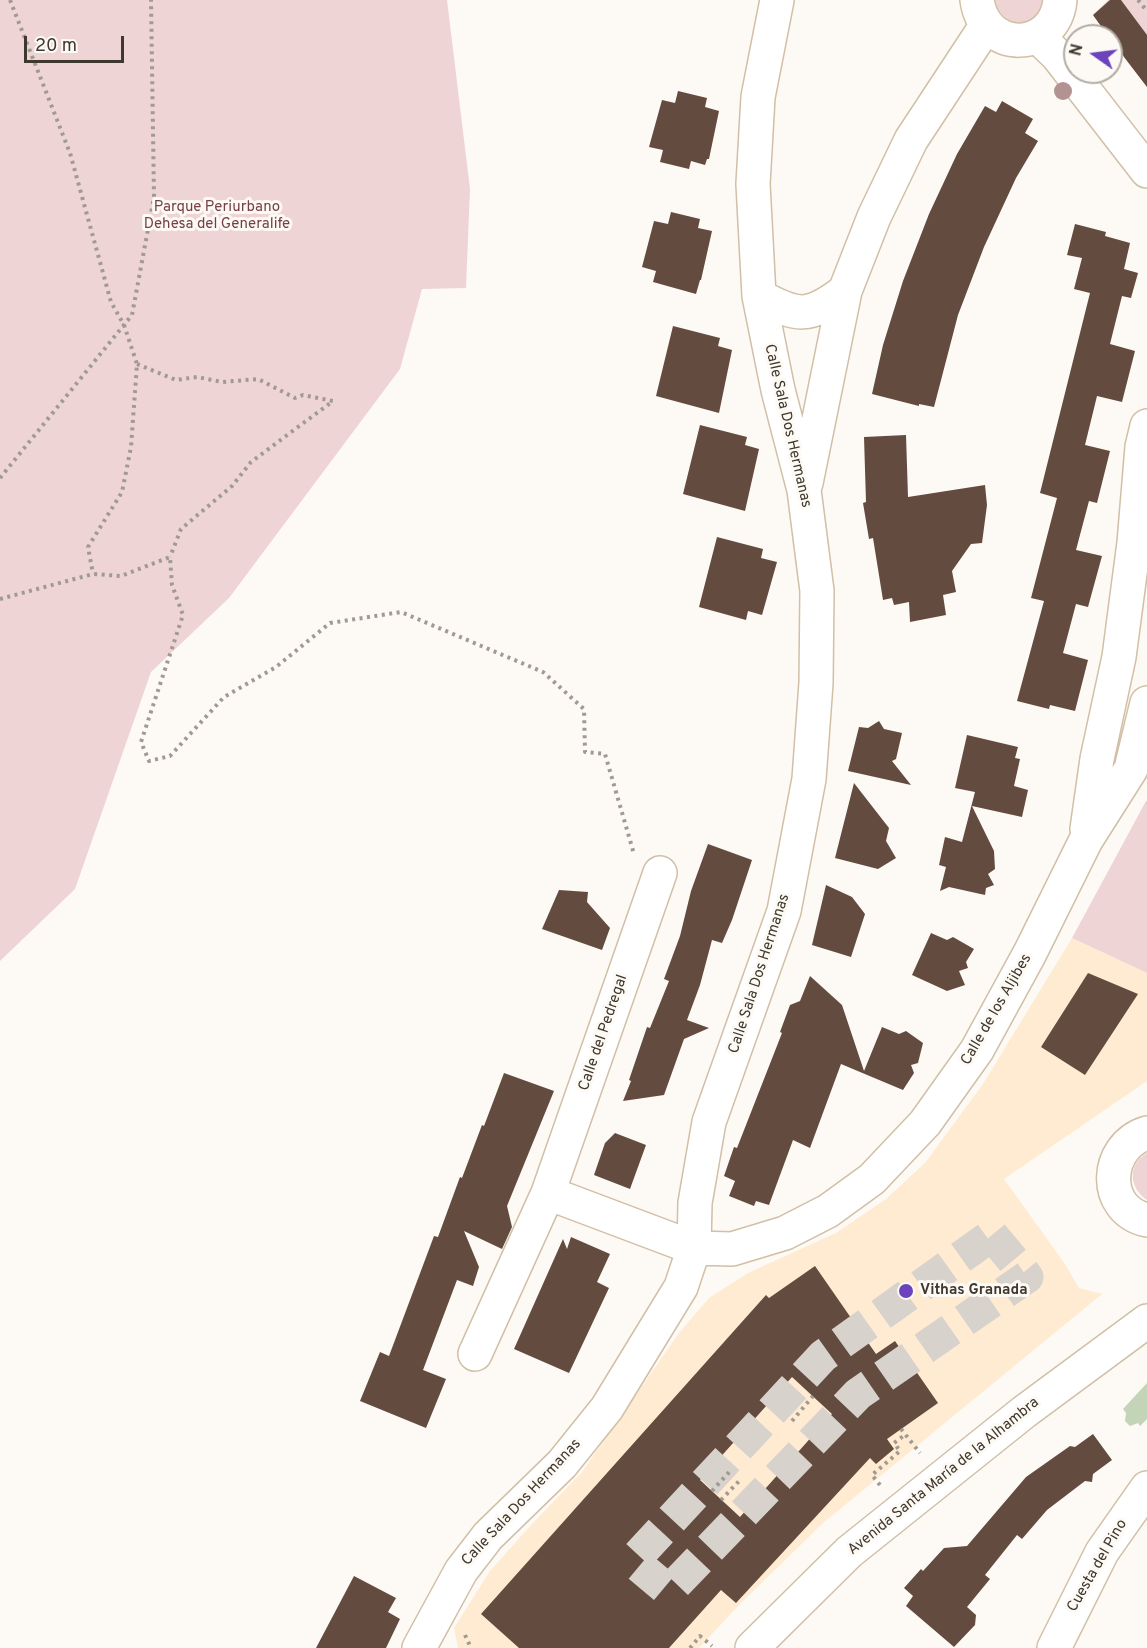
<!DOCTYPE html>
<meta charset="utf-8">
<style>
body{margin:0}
#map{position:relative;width:1147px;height:1648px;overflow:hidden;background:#fdf9f4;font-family:Overpass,sans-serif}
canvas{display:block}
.north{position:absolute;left:1063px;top:24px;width:60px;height:60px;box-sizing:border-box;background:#fdf9f4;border:2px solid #b1aca5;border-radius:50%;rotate:284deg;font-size:16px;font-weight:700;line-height:24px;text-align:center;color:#3f382e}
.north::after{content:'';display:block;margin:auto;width:21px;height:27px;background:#6b43bc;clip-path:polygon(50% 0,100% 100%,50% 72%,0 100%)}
.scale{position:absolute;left:24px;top:36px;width:100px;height:27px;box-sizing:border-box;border:3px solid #3f382e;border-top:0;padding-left:8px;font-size:18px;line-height:21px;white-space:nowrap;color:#3f382e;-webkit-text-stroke:4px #fdf9f4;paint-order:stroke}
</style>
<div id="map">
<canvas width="1147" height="1648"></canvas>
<div class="north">N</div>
<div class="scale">20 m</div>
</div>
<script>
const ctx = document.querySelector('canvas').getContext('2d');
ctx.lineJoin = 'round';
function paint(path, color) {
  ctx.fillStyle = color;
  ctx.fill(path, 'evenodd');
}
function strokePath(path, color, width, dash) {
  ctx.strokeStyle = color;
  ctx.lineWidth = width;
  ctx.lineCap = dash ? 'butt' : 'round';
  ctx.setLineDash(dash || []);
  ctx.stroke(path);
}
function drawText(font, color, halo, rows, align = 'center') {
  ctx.font = font + ' Overpass,sans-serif';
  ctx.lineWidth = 6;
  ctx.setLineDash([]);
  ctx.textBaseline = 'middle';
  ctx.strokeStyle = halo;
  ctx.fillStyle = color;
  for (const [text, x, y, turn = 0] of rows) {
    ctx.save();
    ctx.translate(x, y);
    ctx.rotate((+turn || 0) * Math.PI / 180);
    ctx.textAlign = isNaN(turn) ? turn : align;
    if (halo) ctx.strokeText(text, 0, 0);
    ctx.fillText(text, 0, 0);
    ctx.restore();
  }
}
paint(new Path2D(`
 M1072 938 1147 973V1081L1004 1179 1065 1264 1079 1288 1102 1294 823 1523 738 1606 699 1648H458L454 1628 490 1571 531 1525 582 1472 679 1333 709 1298 748 1273 836 1233 886 1199 925 1163 983 1084Z`), '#ffebd1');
paint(new Path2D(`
 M0 0H447L470 189 466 288 422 289 400 369 229 598 151 672 75 889 0 961Z
 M995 0H1044C1043 4 1041 10 1039 14 1026 34 998 20 995 0Z
 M1108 0H1147V87L1111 40V36H1108L1093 15Z
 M1146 801H1147V973L1072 938Z
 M1147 1153V1200C1129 1188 1127 1164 1147 1153Z`), '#eed4d4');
paint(new Path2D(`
 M1147 1383V1419L1140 1426 1138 1423 1130 1426 1125 1421 1126 1413 1123 1409Z`), '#c3d5b6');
paint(new Path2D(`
 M1110 0H1121L1147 35V87L1111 40V36H1108L1093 15Z
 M678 91 707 98 705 107 719 111 709 159H707L705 165 691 161 689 169 660 162 663 150 649 147 662 100 675 103Z
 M1002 101 1033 119 1025 133 1038 141 1016 178 984 247 958 315 934 407 919 404V406L872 394 883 345 903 281 929 214 957 154 985 106 996 112Z
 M671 212 700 219 698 228 712 231 701 280H700L696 294 653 282 656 271 642 267 654 221 668 224Z
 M1075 224 1106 232 1105 236 1130 243 1124 269 1138 273 1131 298 1122 296 1110 344 1135 351 1122 402 1097 396 1085 445 1110 451 1097 503 1089 501 1076 550 1102 556 1088 607 1076 604 1063 653 1088 660 1075 711 1050 705 1049 709 1017 701 1044 601 1031 598 1057 498 1040 493 1090 293 1074 289 1082 258 1067 255Z
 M673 326 720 338 718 346 732 350 719 413 656 396Z
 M700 425 747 437 745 445 759 449 745 511 683 494Z
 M906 435 908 497 985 485 987 505 982 543 971 544 952 571 956 592 943 595 946 615 910 622 909 602 894 605 892 598 883 600 873 538 869 539 863 503 866 502 864 437Z
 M717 537 763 549 761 558 777 562 762 615 748 611 746 620 699 607Z
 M879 721 884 729 902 733 896 759 892 761 911 785 848 771 859 727 868 728Z
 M967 735 1018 747 1015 758 1020 759 1014 786 1028 790 1022 817 972 806 994 851 995 869 988 874 994 885 986 888 985 895 949 887 940 891 946 867 939 865 945 837 962 842 975 792 955 788Z
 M854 783 889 828 886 841 896 858 878 869 835 858Z
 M708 844 752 860 732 920 722 943 712 940 700 985 687 1020 709 1028 684 1039 664 1095 623 1101 631 1081 629 1080 647 1027 650 1028 669 981 664 979 680 936 691 891Z
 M826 885 852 897 865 914 851 957 812 945Z
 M559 890 588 892 587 902 610 928 602 950 542 929Z
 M931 933 947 940 953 937 974 949 966 962 968 968 959 971 965 985 947 991 912 975Z
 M1088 973 1138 994 1085 1075 1041 1047Z
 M810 976 842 1005 864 1071 882 1027 899 1034 906 1031 923 1043 918 1063 911 1065 914 1073 903 1090 841 1064 810 1148 793 1140 769 1205 756 1201 754 1206 729 1196 735 1181 724 1176 734 1147 737 1148 782 1033 780 1032 790 1005 800 1001Z
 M504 1073 554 1091 507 1206 512 1227 502 1249 464 1231 479 1267 473 1286 457 1280 423 1370 446 1379 426 1428 360 1401 380 1352 389 1356 434 1236 438 1237 460 1177 462 1178 482 1125 484 1126Z
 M615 1133 646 1145 630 1189 594 1175 605 1143Z
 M571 1237 610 1254 597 1282 609 1288 569 1373 514 1349 563 1239 567 1249Z
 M815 1266 876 1354 895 1341 938 1403 887 1439 894 1449 876 1464 870 1458 736 1603 721 1590 669 1648H519L481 1614 766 1295 769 1298ZM792 1377 832 1414 740 1517 700 1480Z
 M1093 1434 1112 1460 1093 1474 1092 1482 1085 1481 1047 1510 1022 1539 1017 1535 985 1575 990 1579 967 1607 976 1615 975 1625 954 1647 906 1606 913 1596 904 1588 921 1569 923 1571 944 1548 967 1546 1026 1477 1070 1446 1075 1447Z
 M354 1576 396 1598 388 1612 400 1619 386 1648H316Z`), '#644b3f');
strokePath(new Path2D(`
 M992 1235 1027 1277 858 1394 669 1591 633 1561 823 1356Z`), '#d7d2cc', 33, [33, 16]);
const minor = new Path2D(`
 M977 0C985 55 1055 52 1060 0
 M1037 36 1057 55 1147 171
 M759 296C797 317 809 319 845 291
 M806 483 845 291 874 217 911 140 986 26
 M1087 829 1097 759 1119 657 1134 543 1142 447 1147 426
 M1147 1133C1104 1146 1101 1210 1147 1220
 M548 1193 694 1248 732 1249 785 1233 828 1211 872 1179 925 1123 977 1050 1030 953 1086 840 1131 769 1147 703
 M475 1354 548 1193 660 873
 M419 1648 461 1571 488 1536 562 1464 607 1408 681 1287 694 1248 695 1203 709 1122 784 911 809 779 816 683 817 591 804 490 778 390 759 296 753 184 758 97 777 0
 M752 1648 849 1552 1024 1412 1147 1321
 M1054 1648 1102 1552 1147 1488`);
strokePath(minor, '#d1bfa6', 36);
strokePath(new Path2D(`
 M10 0 70 153 111 302 124 325 137 364 131 447 122 492 88 547 93 574
 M1138 0 1147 11
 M137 364 176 380 197 377 222 382 258 379 295 398 303 395 333 401 251 462 232 486 181 529 170 557
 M0 478 132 315 154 197 151 0
 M0 599 93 574 121 576 170 557 172 585 183 615 141 742 149 761 170 756 224 697 276 667 330 623 401 612 543 672 584 709 585 752 605 754 634 854
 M792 1421 813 1396
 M901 1429 920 1453
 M880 1485 872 1475 900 1451 894 1443 906 1434
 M712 1491 731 1470
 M721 1500 741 1479
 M465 1635 471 1648
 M690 1648 700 1636 712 1646`), '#a09a93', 4, [3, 4.5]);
strokePath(minor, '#fff', 33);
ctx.fillStyle = '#b39392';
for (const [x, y] of [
 [1063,91]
]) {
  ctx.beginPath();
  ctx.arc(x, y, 9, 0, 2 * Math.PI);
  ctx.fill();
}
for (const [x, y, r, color] of [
 [906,1291,8,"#6b43bc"]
]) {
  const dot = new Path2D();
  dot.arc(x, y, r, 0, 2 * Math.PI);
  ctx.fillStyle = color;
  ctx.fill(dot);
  strokePath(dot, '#fdf9f4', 2);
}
drawText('15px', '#763f41', '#fdf9f4', [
 ["Parque Periurbano",217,208],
 ["Dehesa del Generalife",217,225]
]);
drawText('15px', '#3f382e', '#fdf9f4', [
 ["Calle Sala Dos Hermanas",787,426,77],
 ["Calle Sala Dos Hermanas",760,974,-72],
 ["Calle de los Aljibes",997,1010,-60],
 ["Calle del Pedregal",604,1033,-71],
 ["Avenida Santa María de la Alhambra",944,1477,-39],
 ["Calle Sala Dos Hermanas",522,1503,-47],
 ["Cuesta del Pino",1098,1566,-60]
]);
drawText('bold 15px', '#3f382e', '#fdf9f4', [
 ["Vithas Granada",920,1291]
], 'left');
</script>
